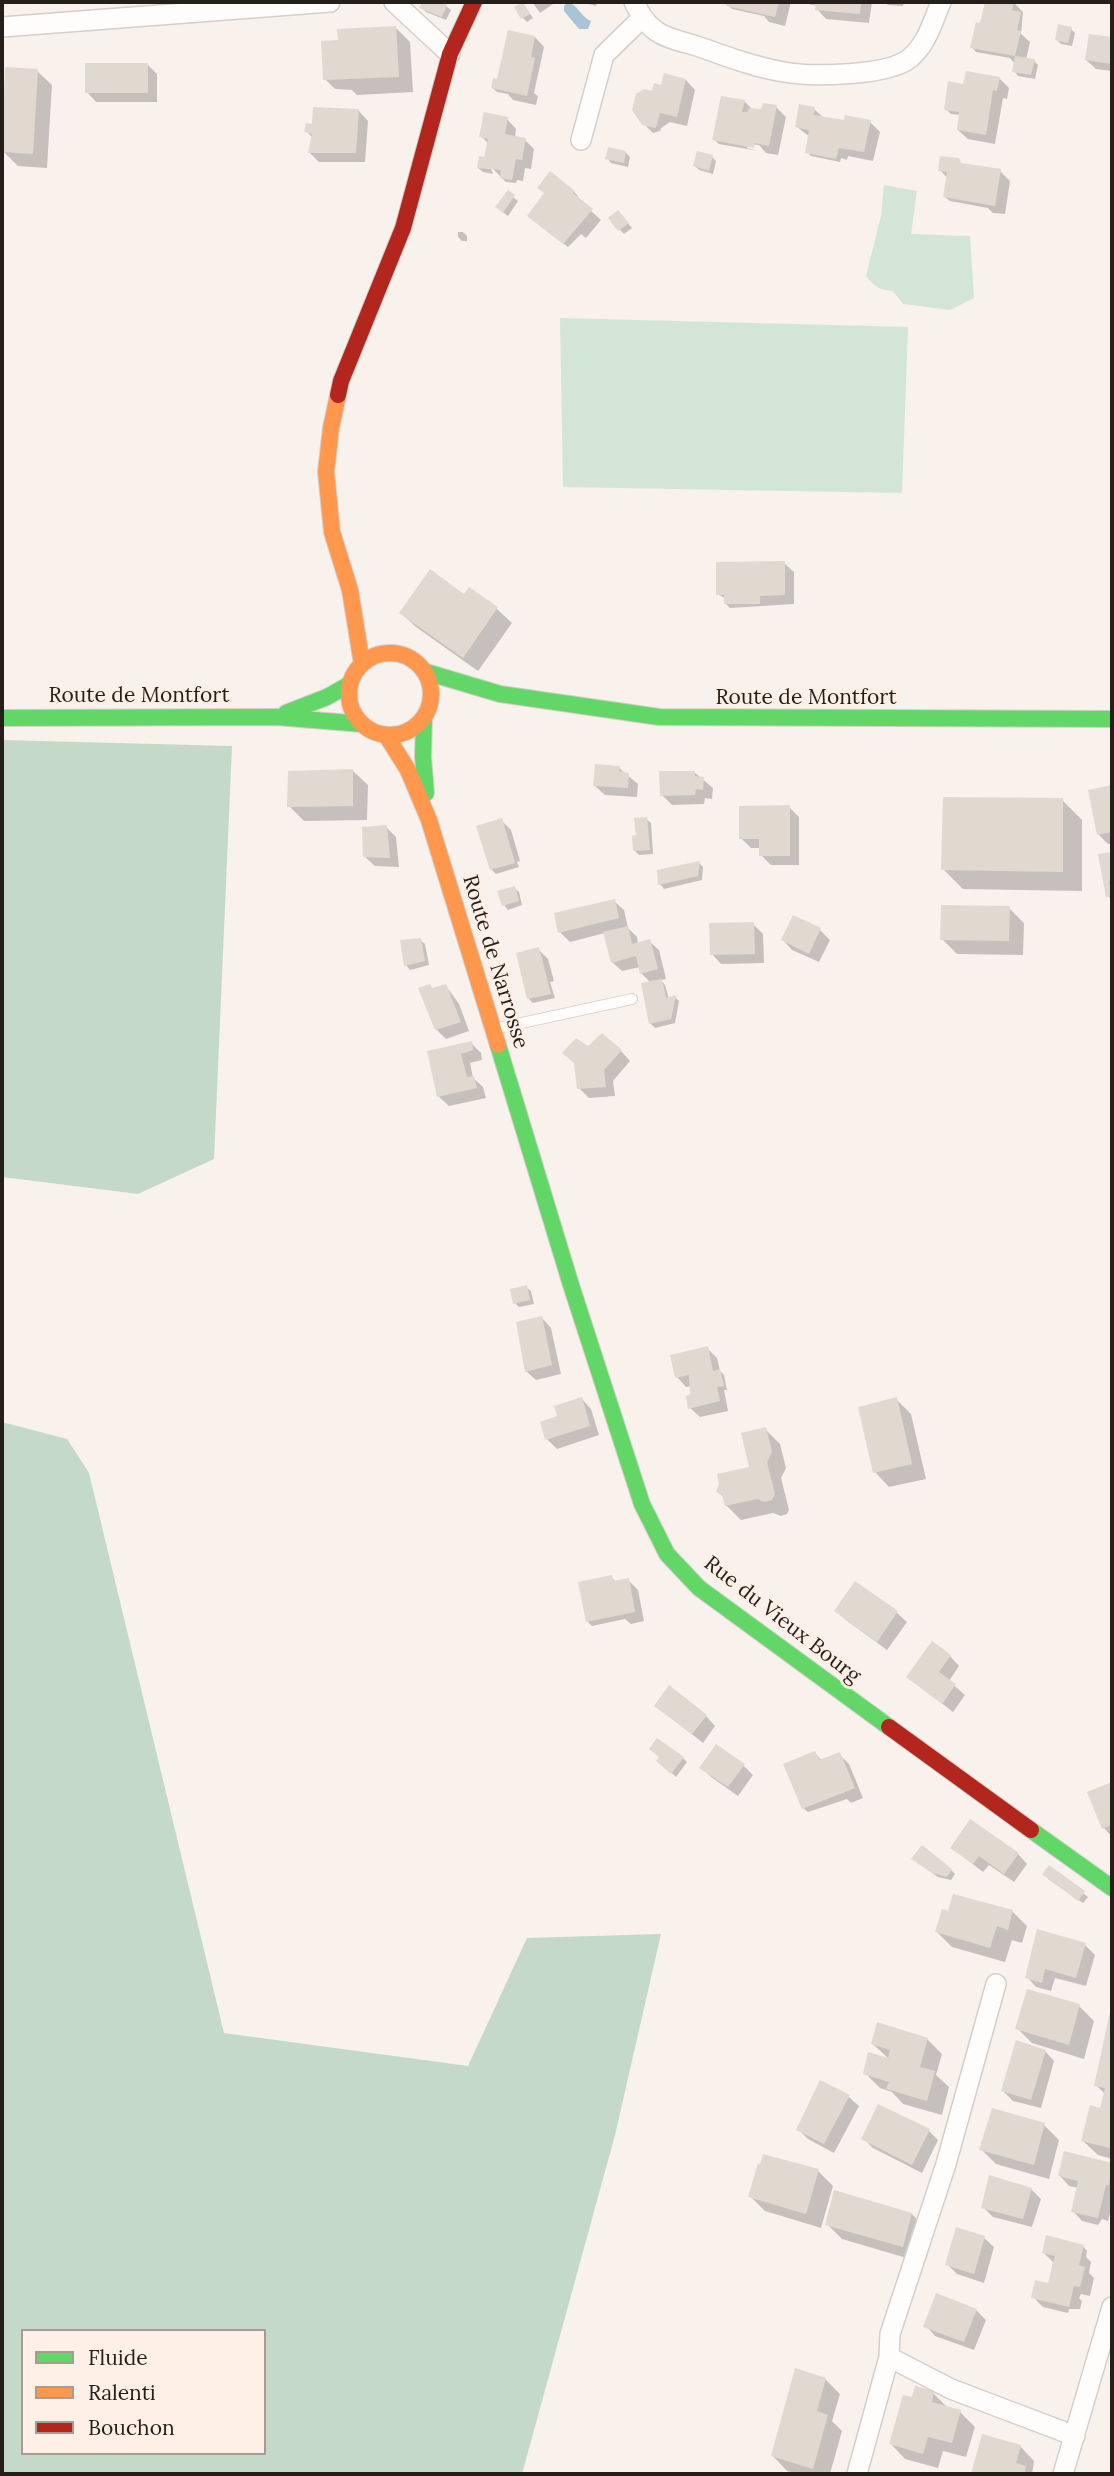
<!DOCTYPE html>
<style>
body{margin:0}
#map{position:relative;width:1114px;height:2476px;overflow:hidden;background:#f8f1ec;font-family:Lora,serif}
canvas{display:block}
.frame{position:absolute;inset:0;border:4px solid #251f1a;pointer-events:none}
.legend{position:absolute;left:21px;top:2329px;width:245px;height:126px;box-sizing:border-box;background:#fef0e6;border:2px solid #a79c94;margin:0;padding:9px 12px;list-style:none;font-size:21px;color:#251f1a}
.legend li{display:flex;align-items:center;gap:14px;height:35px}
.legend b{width:35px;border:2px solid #a79c94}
</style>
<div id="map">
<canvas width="1114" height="2476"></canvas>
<div class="frame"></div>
<ul class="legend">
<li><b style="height:9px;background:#63d668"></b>Fluide</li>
<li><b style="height:9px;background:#ff974d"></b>Ralenti</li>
<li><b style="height:9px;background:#b3261e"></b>Bouchon</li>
</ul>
</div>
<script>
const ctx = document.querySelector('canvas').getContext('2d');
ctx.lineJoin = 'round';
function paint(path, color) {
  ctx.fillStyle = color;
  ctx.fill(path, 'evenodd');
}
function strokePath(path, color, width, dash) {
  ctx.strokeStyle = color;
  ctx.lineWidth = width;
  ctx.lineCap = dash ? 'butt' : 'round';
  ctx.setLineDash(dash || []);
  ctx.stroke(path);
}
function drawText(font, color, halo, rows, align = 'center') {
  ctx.font = font + ' Lora,serif';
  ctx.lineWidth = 6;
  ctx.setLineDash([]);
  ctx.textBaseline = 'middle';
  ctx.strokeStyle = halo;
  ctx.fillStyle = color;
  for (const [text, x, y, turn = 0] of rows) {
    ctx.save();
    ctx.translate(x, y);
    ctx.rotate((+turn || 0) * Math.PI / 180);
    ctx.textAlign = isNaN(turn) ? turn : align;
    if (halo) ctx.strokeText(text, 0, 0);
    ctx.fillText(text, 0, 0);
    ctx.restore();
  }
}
paint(new Path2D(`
 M884 185 917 191 911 234 970 236 974 298 950 310 903 304 893 291C881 290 874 287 866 276L881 216Z
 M560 318 908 327 902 493 563 487Z`), '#d3e5d6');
paint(new Path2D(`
 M2 740 232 746 214 1159 138 1194 2 1177Z
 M2 1422 67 1439 89 1473 224 2033 468 2066 527 1938 661 1934 615 2135 522 2474H2ZM23 2331H264V2453H23Z`), '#c5d9c9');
paint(new Path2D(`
 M568 2C578 5 581 17 591 21L588 29H579L564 11V6Z`), '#aac4d5');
paint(new Path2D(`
 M424 2H434L446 6 451 10 446 20 426 12 421 7Z
 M532 2H552L553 4 540 13Z
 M581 2H597L596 6Z
 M728 2H791L785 26 769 22 764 16 732 9 728 5Z
 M800 2 824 6 825 3 820 2H872L869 23 826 19 817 9V6Z
 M885 2H904L903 6 888 5Z
 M986 2H1013L1023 12 1021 34 1030 42 1026 60 1034 61 1038 65 1035 79 1018 76 1014 71 1015 64 1010 58 976 52 972 47 981 25Z
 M523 4 533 18 527 22 523 18Z
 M395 27 410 42 413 92 357 95 352 90 335 89 325 79Z
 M1071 29 1075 33 1072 46 1061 44 1056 39Z
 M1091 36 1112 39V71L1096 69 1086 60Z
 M535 37 544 47 534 93 538 96 536 105 513 100 508 94 497 92 493 88Z
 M147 64 157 74V102H96L87 92Z
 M37 71 52 85 47 168 18 166 3 151Z
 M999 78 1009 88 1007 99 1003 98 995 144 968 139 958 130 961 115 951 114 946 109 964 86Z
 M686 80 695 90 687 126 670 122 661 128 660 131 653 133 643 123 660 86Z
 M744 101 753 110 763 111 776 107 786 117 778 155 766 153 759 145 747 144V148L758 151 719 144 714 140Z
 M814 109 824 118 845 122H870L880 132 873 161 848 156 847 160 841 158 840 162 811 156 807 152 810 137 797 127Z
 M359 111 368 121 365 162H319L309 152 313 138 306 131 311 125Z
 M507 119 516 129 515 138 525 140 534 149 531 169 525 168 523 181 517 180 516 183 506 182 490 166 493 174 483 172 478 168 485 161 489 144 481 136Z
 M626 153 630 157 628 167 611 163 607 158Z
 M712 157 716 161 713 174 699 170 695 166Z
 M958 160 963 165 1000 171 1010 181 1005 214 993 213 988 208 950 201 945 197 948 179 940 170Z
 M574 192 578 196 577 198 601 220 586 238 581 234 568 247 534 220 546 193Z
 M513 197 518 201 508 216 501 211Z
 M622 216 632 228 624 234 620 230Z
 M458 232H463L467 236V241H462L458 237Z
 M784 563 794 572V604L730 608 725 603 726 599 718 594Z
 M469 589 497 609 512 623 478 671 416 627 401 613 464 596Z
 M619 768 638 784 637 797 605 795 595 786Z
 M353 771 368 785 367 820 304 821 289 806Z
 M694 772 713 788 712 799 705 798 704 804 672 805 662 795Z
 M1112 787V844H1108L1099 835 1090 791Z
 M1062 800 1082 820V891L963 889 943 869Z
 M789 807 799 817V865H771L761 855V848H751L741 838Z
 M646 819 651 823 653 854 639 855 635 851 637 837Z
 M501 820 511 830 520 861 517 862 519 867 496 874 491 869Z
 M386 827 396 837 399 867 375 866 365 857Z
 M1112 854V901L1108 896 1100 856Z
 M699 863 703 867 702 880 664 889 660 884Z
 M514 888 519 892 522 905 508 910 504 905Z
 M614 901 624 910 628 928 637 937 638 944 649 941 659 950 666 979 661 980 665 985 669 999 675 997 679 1001 675 1023 655 1028 650 1023 651 983 641 973 640 967 622 971 612 962 605 933 570 942 560 932Z
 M1009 908 1024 923 1023 955 957 954 942 939Z
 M753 924 763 934 764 963 721 964 712 954Z
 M820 930 830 940 819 962 792 950 783 940Z
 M420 940 425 944 429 965 410 970 406 965Z
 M538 949 548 959 554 981 550 982 555 998 533 1003 529 999Z
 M446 986 459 1004 469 1031 446 1039 436 1029 433 989Z
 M471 1043 481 1053 482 1060 470 1063 473 1078 483 1087 486 1098 449 1106 439 1097 429 1053Z
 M588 1049 621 1051 630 1061 613 1081 615 1096 589 1098 579 1088Z
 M526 1287 531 1291 534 1304 519 1307 515 1303Z
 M542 1318 551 1328 561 1374 536 1380 526 1371Z
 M707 1348 717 1358 720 1371 724 1375 727 1390H724L728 1411 700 1417 690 1408 691 1386 686 1387 677 1377Z
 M582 1399 591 1409 599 1435 557 1449 547 1439 559 1418Z
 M896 1399 911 1414 926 1479 889 1487 875 1472Z
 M765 1429 780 1444 786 1468 781 1478 789 1510 787 1514 781 1516 773 1513 741 1520 726 1505 724 1498 718 1492 748 1475Z
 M611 1577 616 1582 628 1580 638 1590 644 1621 631 1624 625 1619 592 1626 587 1621Z
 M855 1584 897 1613 907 1622 887 1650 846 1620 836 1611Z
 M950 1656 959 1666 949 1681 965 1695 953 1712 908 1677Z
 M656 1706 706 1716 715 1726 703 1743Z
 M815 1753 822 1761 839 1754 849 1764 863 1798 851 1803 847 1799 808 1812 803 1808Z
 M683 1758 687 1762 676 1777 663 1765Z
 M743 1765 753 1775 738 1796 711 1777 701 1767Z
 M1112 1784V1837L1104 1828 1090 1793Z
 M1018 1854 1027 1864 1014 1882 989 1865 983 1872 961 1855Z
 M918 1863 951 1870 955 1874 951 1880 938 1877Z
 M1049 1867 1088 1897 1083 1903 1048 1879Z
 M1012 1911 1027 1926 1022 1943 1012 1940 1005 1962 952 1947 937 1932Z
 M1038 1931 1085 1945 1095 1955 1086 1986 1055 1978 1051 1991 1036 1987 1027 1977Z
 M1079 2006 1094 2021 1084 2059 1032 2043 1017 2028Z
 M1112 2010V2159L1098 2155 1083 2141 1101 2110 1105 2094 1096 2085Z
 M927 2039 942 2054 936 2075 949 2087 942 2115 903 2104 892 2092 880 2088 865 2073 890 2060 873 2044Z
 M1045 2051 1054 2061 1041 2108 1013 2101 1003 2091Z
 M849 2097 859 2106 834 2153 808 2139 798 2129Z
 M1044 2125 1059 2140 1049 2179 996 2164 981 2149Z
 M929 2131 938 2140 922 2173 873 2148 863 2138Z
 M1065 2153 1112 2164V2205L1108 2221 1102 2219 1098 2225 1082 2221 1073 2211 1079 2188 1069 2186 1060 2176Z
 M818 2171 833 2186 821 2228 765 2211 750 2196Z
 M1031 2189 1041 2199 1032 2227 993 2217 983 2207Z
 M912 2214 926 2229 917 2261 842 2239 827 2224Z
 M984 2238 994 2247 984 2283 957 2274 947 2264Z
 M1083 2246 1087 2251 1086 2257 1091 2262 1089 2273 1094 2278 1090 2296 1081 2294 1079 2298 1082 2301 1080 2309H1069L1068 2313 1043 2307 1033 2297 1049 2285 1053 2262 1044 2253Z
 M976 2310 986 2320 974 2350 935 2336 926 2326Z
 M825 2379 840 2394 832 2421 842 2431 830 2474H799L787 2471 773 2456Z
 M933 2393 949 2409 960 2412 975 2427 966 2457 943 2451 938 2468 905 2459 891 2444 913 2399Z
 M983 2436 1020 2446 1034 2461 1032 2474H973Z`), '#0003');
paint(new Path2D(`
 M422 2H439L447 5 442 17 419 8Z
 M523 2 530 14 521 19 514 7Z
 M726 2H779L775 17 726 6Z
 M816 2H861L860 14 815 10Z
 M985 2H1014L1012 10 1021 12 1017 30 1021 31 1015 56 970 48 976 22 980 23Z
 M1058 24 1072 27 1068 43 1055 40Z
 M396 26 399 77 323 80 321 41 338 40 337 29Z
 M508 30 535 36 531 57 535 58 527 96 491 88 493 78 497 79Z
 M1089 34 1112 37V64L1085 60Z
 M1015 56 1035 59 1031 75 1012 72Z
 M85 63H148V93H85Z
 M5 67 38 69 33 154 2 152Z
 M966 71 1000 77 997 91 993 90 986 135 957 130 959 112 944 110 948 81 963 84Z
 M664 73 686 79 677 117 660 113 656 128 642 125 632 110 636 94 644 89 652 91 654 83 661 85Z
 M721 96 745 100 742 112H747L749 108 761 109 763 103 777 105 769 146 755 143 754 148 712 140Z
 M799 104 815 107 814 115 844 120 845 115 871 120 864 152 839 148 836 159 805 153 809 130 795 127Z
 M313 107 359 109 356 153H308L312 134 304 132 306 123 312 124Z
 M484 112 508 117 505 134 526 138 522 160 516 159 512 180 500 178 501 170 477 168 479 156 484 157 488 139 479 137Z
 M608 147 626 151 624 163 605 159Z
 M697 151 713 155 709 171 693 166Z
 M940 156 959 158 961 163 1001 169 995 206 943 197 947 172 938 171Z
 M550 171 575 191 573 193 593 209 563 244 527 216 544 193 537 188Z
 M508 190 515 195 503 213 495 207Z
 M618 210 629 223 618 231 608 218Z
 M785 561V595L760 596V604H724V595H716V562Z
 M430 569 464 594 469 587 498 607 463 658 399 613Z
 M595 764 620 766 619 771 629 773 628 788 593 786Z
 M353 769V806L287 807 288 771Z
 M659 771H695V776L704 777 703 790 696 789 695 795 660 796Z
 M1112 785V832L1097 835 1088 790Z
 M943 797 1063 798V872L941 870Z
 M790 805V856H759V839H739V806Z
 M647 817 650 850 633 851 632 836 636 835 634 818Z
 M502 818 515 863 490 870 476 826Z
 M387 825 390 858 363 857 362 827Z
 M1112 852V880L1109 881 1112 896 1106 897 1098 854Z
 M700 861 698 876 658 885 657 870Z
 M515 886 519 901 502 906 497 891Z
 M615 899 619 918 558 933 554 913Z
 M941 905 1010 906 1009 941 940 940Z
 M793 915 821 928 809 954 781 940Z
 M754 922 755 954 710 955 709 923Z
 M628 926 632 944 650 939 658 969 640 974 636 956 611 963 603 932Z
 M421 938 425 961 404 966 400 940Z
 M539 947 551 994 527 999 516 953Z
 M662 979 666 998 676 995 671 1019 649 1024 641 983Z
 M430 984 432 988 446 984 461 1022 435 1030 418 988Z
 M602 1033 622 1050 604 1070 606 1087 577 1089 574 1063 562 1053 576 1038 588 1046Z
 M472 1041 473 1050 461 1054 467 1077 474 1076 477 1088 437 1097 427 1051Z
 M527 1285 530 1300 513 1304 510 1289Z
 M542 1316 552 1365 525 1372 516 1322Z
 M708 1346 713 1371 720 1369 724 1386 717 1387 720 1401 688 1409 686 1396 690 1394 689 1375 675 1378 670 1355Z
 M582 1397 590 1426 545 1440 540 1422 557 1416 554 1406Z
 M897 1397 912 1464 873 1473 858 1407Z
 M766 1427 772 1452 767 1462 775 1494 772 1500 765 1502 757 1499 725 1506 722 1495 716 1492 719 1484 717 1474 749 1467 741 1433Z
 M612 1575 613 1581 629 1578 635 1612 586 1622 578 1582Z
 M855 1581 898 1611 877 1642 834 1611Z
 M932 1641 951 1655 939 1672 956 1684 942 1704 906 1677Z
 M669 1685 707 1715 692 1734 654 1706Z
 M657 1738 684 1757 671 1774 656 1761 659 1757 649 1749Z
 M716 1744 745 1764 728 1787 699 1768Z
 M815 1751 819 1760 840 1752 855 1788 802 1809 783 1764Z
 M1112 1782V1825L1102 1829 1087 1792Z
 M970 1819 1019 1853 1004 1874 979 1856 973 1864 950 1848Z
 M922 1845 952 1869 947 1877 932 1873 911 1859Z
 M1049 1865 1085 1891 1078 1901 1042 1874Z
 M953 1894 1013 1910 1008 1930 997 1926 990 1948 935 1932 942 1909 948 1911Z
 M1037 1929 1086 1943 1076 1978 1045 1969 1042 1983 1025 1978Z
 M1027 1989 1080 2004 1069 2045 1015 2029Z
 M1111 2007 1112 2137 1110 2148 1081 2141 1090 2105 1100 2108 1105 2088 1094 2086Z
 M877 2022 928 2038 920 2067 935 2071 927 2101 886 2089 889 2082 863 2074 868 2052 888 2058 890 2050 871 2044Z
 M1016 2040 1046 2050 1031 2100 1001 2091Z
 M820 2080 850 2095 824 2144 796 2130Z
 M878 2104 930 2129 912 2165 861 2139Z
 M992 2108 1045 2123 1034 2165 979 2150Z
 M1064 2151 1112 2163 1109 2185H1106L1098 2218 1071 2212 1078 2181 1058 2176Z
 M763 2154 819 2169 806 2214 748 2197 758 2163 760 2165Z
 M989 2175 1032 2188 1023 2219 981 2208Z
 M834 2190 912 2213 903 2247 825 2225Z
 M956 2227 985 2236 974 2274 945 2265Z
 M1046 2235 1084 2245 1079 2265 1085 2267 1080 2287 1074 2286 1069 2307 1031 2298 1035 2280 1048 2283 1055 2256 1042 2253Z
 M936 2293 977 2309 964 2342 923 2327Z
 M795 2368 826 2378 817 2411 828 2415 813 2469 771 2456Z
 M915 2386 934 2391 932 2402 961 2410 952 2443 928 2437 923 2454 889 2444 903 2395 912 2397Z
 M982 2434 1021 2445 1016 2463 1026 2466 1024 2474H971Z`), '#e1d8cf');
const lane = new Path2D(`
 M494 1029 632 999`);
const street = new Path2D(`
 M394 2 450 54
 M634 2C640 14 645 23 656 31 667 39 684 42 697 46 725 56 754 67 784 72 812 77 889 76 910 58 927 44 933 21 941 2
 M2 27 330 2
 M581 140 604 55 642 18
 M996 1984 946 2164 890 2334 889 2357 951 2389 1075 2436
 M857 2474 889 2357
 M1063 2474 1112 2307`);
const fast = new Path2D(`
 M426 672 500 694 659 717 1112 719
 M286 713 327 697 350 684
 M2 718 276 717 362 724
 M424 718 423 757 426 793
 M498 1045 571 1285 642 1504 667 1554 699 1588 889 1727
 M1031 1830 1112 1888`);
const slow = new Path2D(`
 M338 395 331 428 326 472 332 532 350 590 362 664
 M349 694a41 41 0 1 1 82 0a41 41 0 1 1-82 0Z
 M386 735 408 770 429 820 498 1045`);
const jam = new Path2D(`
 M338 395 341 381 403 228 450 54 474 2
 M889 1727 1031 1830`);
strokePath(lane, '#d5ceca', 12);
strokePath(street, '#d5ceca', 22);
strokePath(fast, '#d5ceca', 18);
strokePath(slow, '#d5ceca', 18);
strokePath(jam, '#d5ceca', 18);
strokePath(lane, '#fefdfc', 10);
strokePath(street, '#fefdfc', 19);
strokePath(fast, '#63d668', 16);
strokePath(slow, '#ff974d', 16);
strokePath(jam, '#b3261e', 16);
drawText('21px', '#251f1a', '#fef0e6', [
 ["Route de Montfort",139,696],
 ["Route de Montfort",806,698],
 ["Route de Narrosse",495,962,73],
 ["Rue du Vieux Bourg",782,1620,38]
]);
</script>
